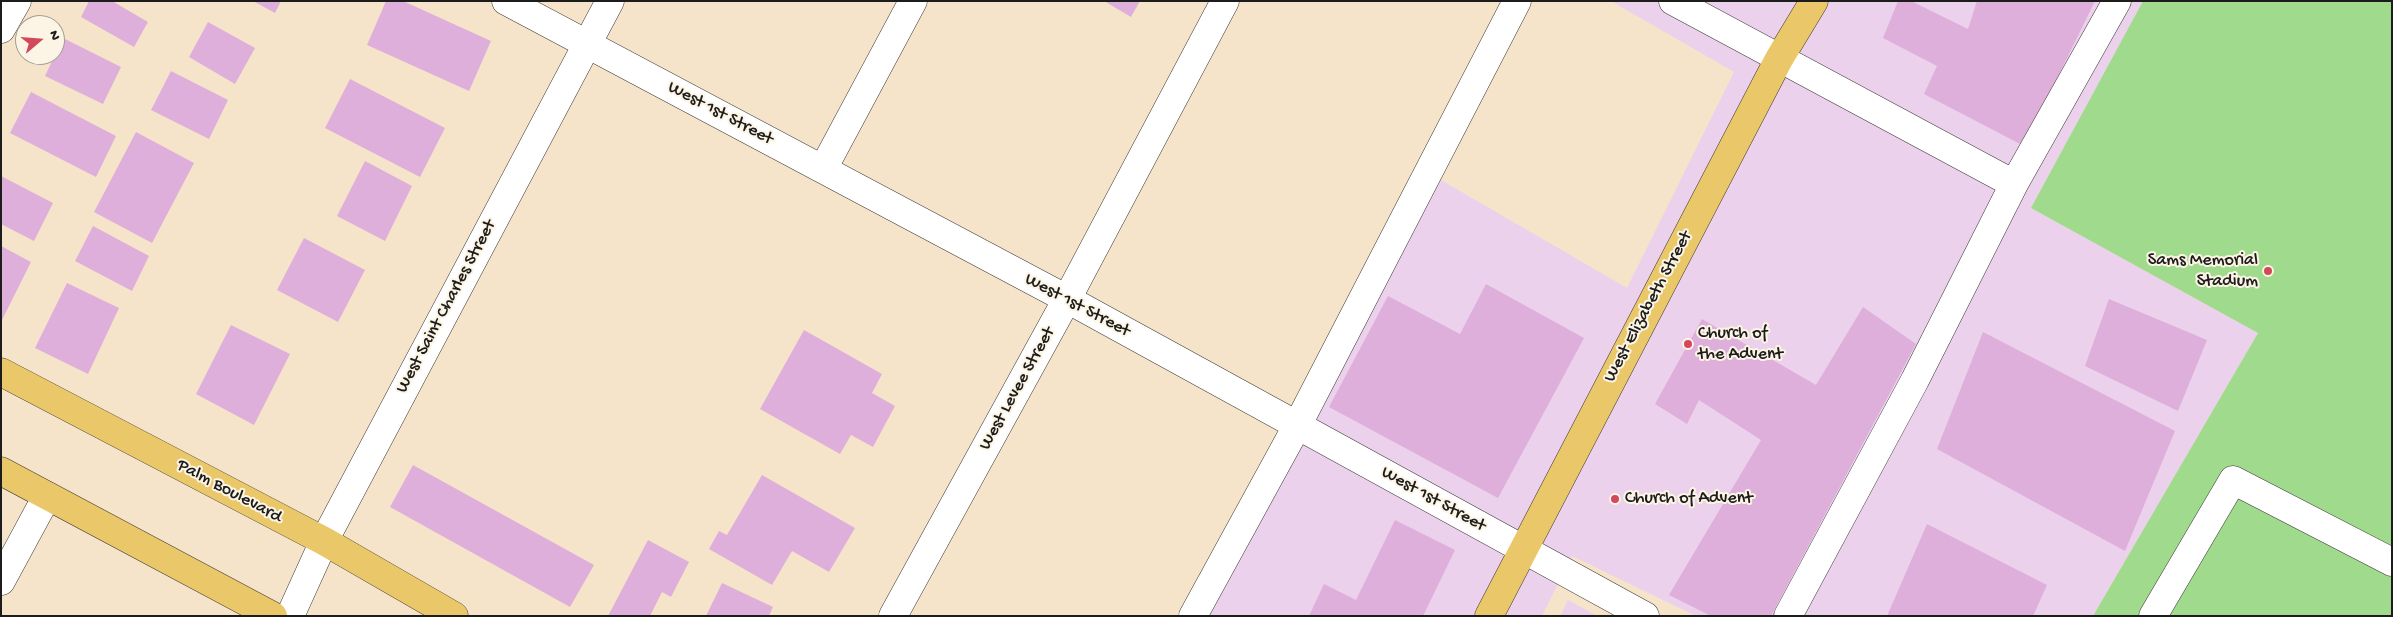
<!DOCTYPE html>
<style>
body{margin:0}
#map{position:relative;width:2393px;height:617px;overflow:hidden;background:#f5e4c9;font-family:"Gochi Hand",sans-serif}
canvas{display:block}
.frame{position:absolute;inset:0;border:2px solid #1c1c1c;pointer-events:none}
.north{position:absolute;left:15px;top:15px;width:50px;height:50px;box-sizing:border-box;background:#fcf5e5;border:1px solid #a29e95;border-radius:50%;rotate:72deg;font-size:14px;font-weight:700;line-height:20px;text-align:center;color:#1c1c1c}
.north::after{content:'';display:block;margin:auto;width:18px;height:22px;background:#d1495b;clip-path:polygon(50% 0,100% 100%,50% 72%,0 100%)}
</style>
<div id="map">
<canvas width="2393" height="617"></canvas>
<div class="frame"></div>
<div class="north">N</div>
</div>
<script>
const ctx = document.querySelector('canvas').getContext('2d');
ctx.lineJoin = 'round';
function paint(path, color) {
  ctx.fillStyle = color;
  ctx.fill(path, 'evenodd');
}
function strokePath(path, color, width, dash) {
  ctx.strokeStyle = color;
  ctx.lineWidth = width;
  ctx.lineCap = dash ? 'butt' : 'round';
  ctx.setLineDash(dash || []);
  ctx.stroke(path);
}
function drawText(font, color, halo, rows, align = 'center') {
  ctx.font = font + ' "Gochi Hand",sans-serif';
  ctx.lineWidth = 4;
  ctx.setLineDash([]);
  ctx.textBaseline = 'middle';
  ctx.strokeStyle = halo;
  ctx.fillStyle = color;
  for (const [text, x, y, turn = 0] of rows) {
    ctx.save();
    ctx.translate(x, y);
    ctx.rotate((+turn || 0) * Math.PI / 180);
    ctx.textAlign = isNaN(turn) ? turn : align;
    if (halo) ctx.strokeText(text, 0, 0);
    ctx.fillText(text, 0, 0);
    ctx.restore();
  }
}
paint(new Path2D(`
 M1611 1H2143L2031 208 2258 333 2093 616H1696L1572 556 1542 616H1197L1441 180 1627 288 1734 72Z
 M1568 600 1597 616H1560Z`), '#ebd1ec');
paint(new Path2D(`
 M2143 1H2392V616H2093L2258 333 2031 208Z`), '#9fda8d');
paint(new Path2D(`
 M89 1H112L148 22 134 47 81 17Z
 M253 1H281L275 13Z
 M386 1H403L491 41 469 91 367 45Z
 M1104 1H1140L1131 17Z
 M1898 1H1911L1968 29 1977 1H2095L2024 146 1924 94 1937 66 1883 38Z
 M208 22 255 48 235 84 189 57Z
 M63 38 121 67 103 104 45 76Z
 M171 71 228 100 209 139 151 110Z
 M350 79 445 128 420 177 325 128Z
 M31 92 116 136 96 177 10 133Z
 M136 132 194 163 152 243 94 212Z
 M365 161 412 186 385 241 337 216Z
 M1 176 53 203 34 241 1 224Z
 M93 226 149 256 132 291 75 261Z
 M304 238 365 270 338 322 277 290Z
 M1 246 31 262 1 322Z
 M67 283 119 308 88 374 35 348Z
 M1486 284 1584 338 1498 498 1329 407 1388 296 1460 334Z
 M2109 299 2207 340 2178 411 2085 366Z
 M1863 307 1916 344 1771 616H1711L1669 595 1761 440 1699 400 1687 424 1655 404 1702 319 1816 385Z
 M231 325 290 354 254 425 196 394Z
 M804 330 882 374 872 393 895 406 873 447 851 435 840 454 760 409Z
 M1983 332 2175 431 2125 551 1937 449Z
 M413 465 594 565 570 607 390 507Z
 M762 475 855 528 829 572 792 551 772 585 709 549 719 531 727 535Z
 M1395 520 1455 550 1423 616H1309L1324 584 1356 600Z
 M1927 524 2047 585 2033 616H1887Z
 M648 540 689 562 671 597 662 592 650 616H608Z
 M722 583 773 607 769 616H706Z`), '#dfafdc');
const minor = new Path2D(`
 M506 1 1067 299 1645 616
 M1673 1 2014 184
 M1 29 17 1
 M823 169 913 1
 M1 581 47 496
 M290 616 324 541 610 1
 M893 616 1067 299 1225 1
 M1193 616 1297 426 1517 1
 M1788 616 1915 380 2014 184 2117 1
 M2153 616 2233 480 2392 562`);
const major = new Path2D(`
 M1 372 324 541 454 616
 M1 471 273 616
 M1489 616 1779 59 1814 1`);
strokePath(minor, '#3d3a36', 29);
strokePath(major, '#3d3a36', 29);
strokePath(minor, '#fff', 28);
strokePath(major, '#eac769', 28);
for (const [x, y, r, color] of [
 [2268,271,5,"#d1495b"],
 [1688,344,5,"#d1495b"],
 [1615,499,5,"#d1495b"]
]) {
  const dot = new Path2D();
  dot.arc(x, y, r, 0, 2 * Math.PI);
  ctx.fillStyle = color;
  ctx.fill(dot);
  strokePath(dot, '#fcf5e5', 2);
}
drawText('18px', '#1c1c1c', '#fcf5e5', [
 ["West 1st Street",720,114,28],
 ["West 1st Street",1077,306,28],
 ["West Saint Charles Street",447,307,-62],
 ["West Elizabeth Street",1649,307,-62],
 ["West Levee Street",1018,389,-61],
 ["Palm Boulevard",229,492,28],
 ["West 1st Street",1433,500,29]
]);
drawText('18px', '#1c1c1c', '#fcf5e5', [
 ["Sams Memorial",2258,261,"right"],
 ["Stadium",2258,282,"right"],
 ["Church of",1698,334],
 ["the Advent",1698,355],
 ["Church of Advent",1625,499]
], 'left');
</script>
